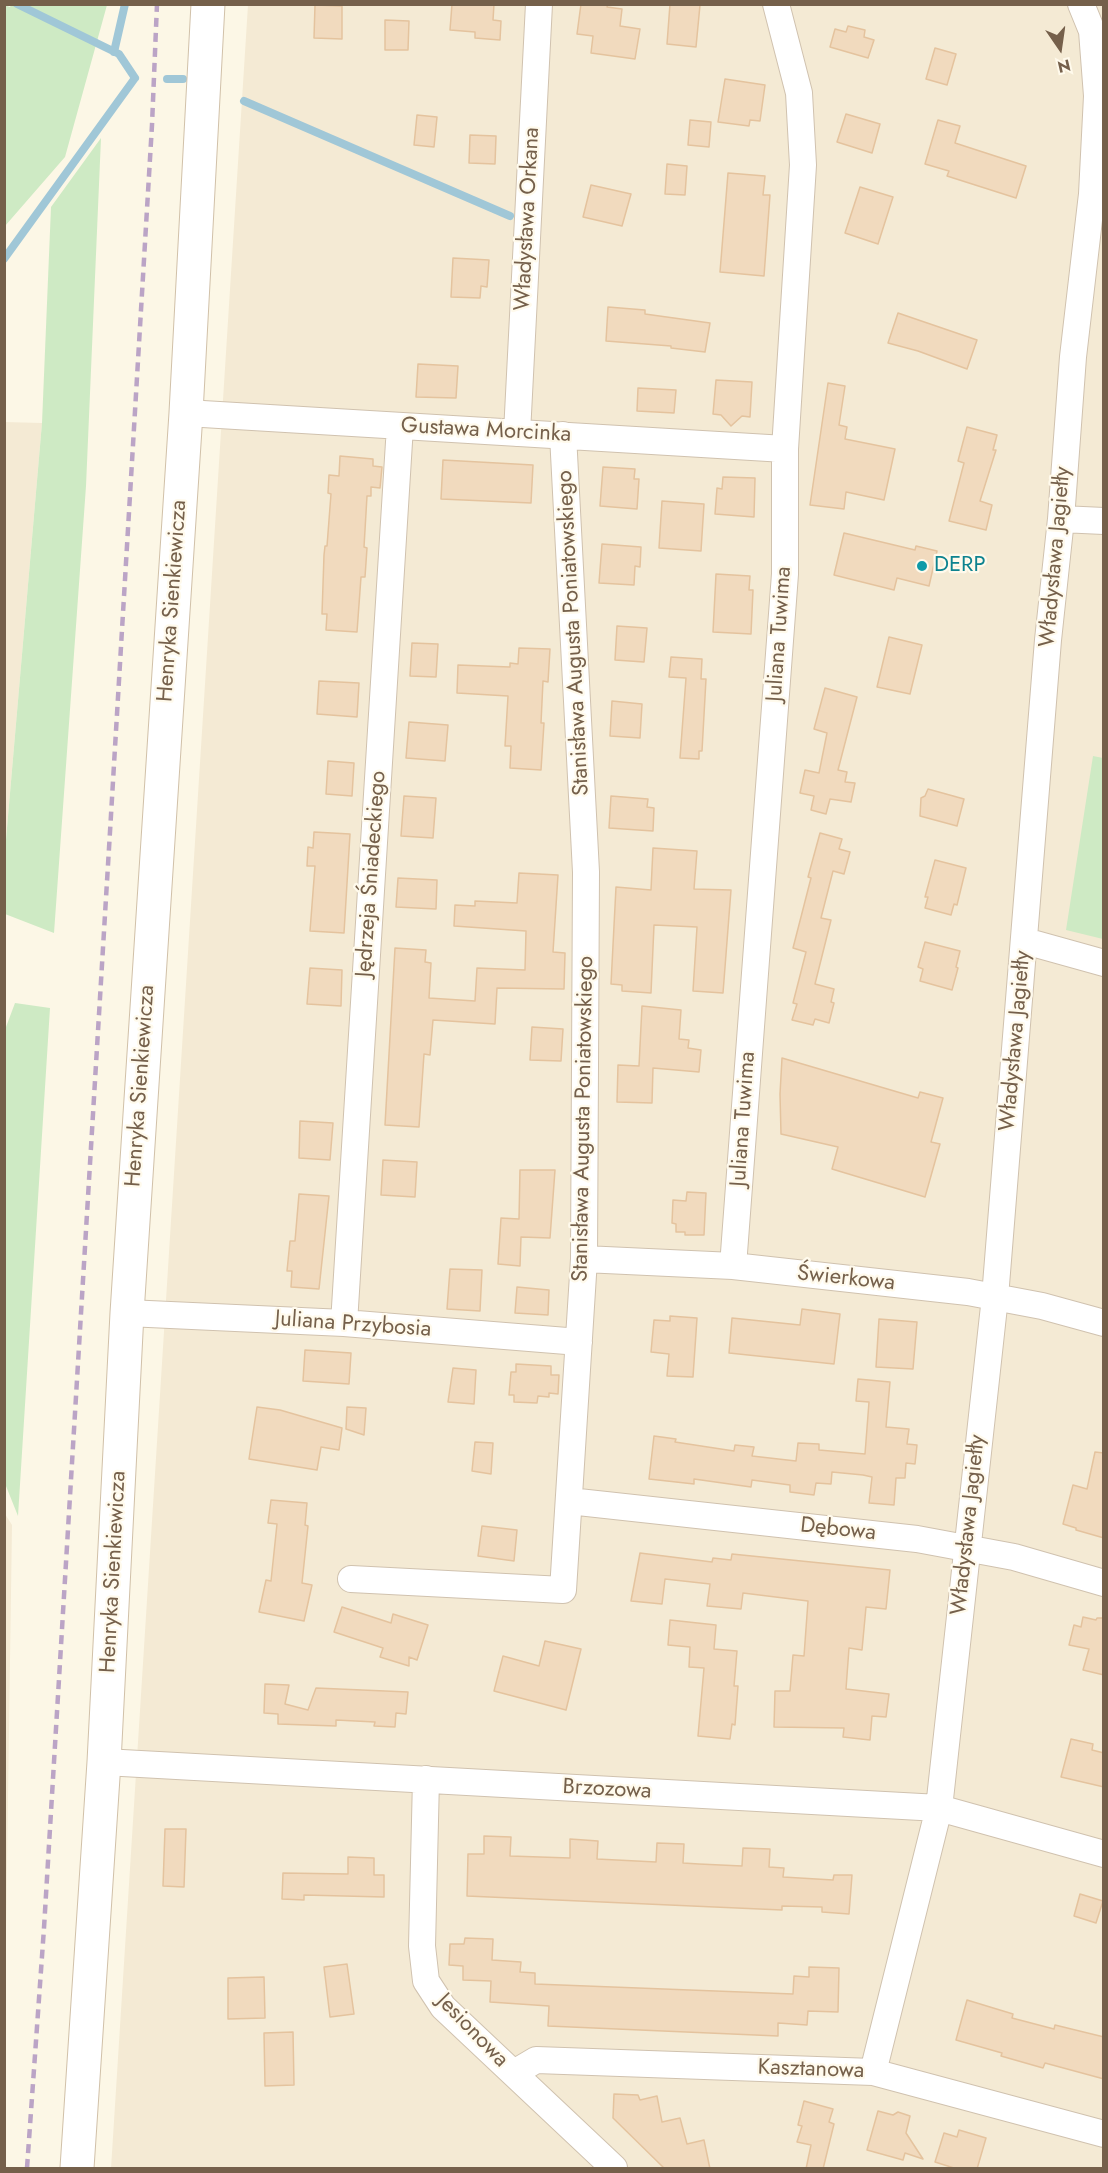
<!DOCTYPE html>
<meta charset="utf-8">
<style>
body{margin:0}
#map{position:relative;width:1108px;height:2173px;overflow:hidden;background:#fcf7e6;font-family:Jost,sans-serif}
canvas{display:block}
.frame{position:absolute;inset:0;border:6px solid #75604b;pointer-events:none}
.north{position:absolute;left:1030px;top:18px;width:60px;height:60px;-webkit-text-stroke:4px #fffaec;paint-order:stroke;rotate:167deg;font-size:16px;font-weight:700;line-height:24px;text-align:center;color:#75604b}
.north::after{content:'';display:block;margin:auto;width:21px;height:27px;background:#75604b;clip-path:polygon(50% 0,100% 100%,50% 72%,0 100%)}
</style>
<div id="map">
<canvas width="1108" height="2173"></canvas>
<div class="frame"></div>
<div class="north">N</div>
</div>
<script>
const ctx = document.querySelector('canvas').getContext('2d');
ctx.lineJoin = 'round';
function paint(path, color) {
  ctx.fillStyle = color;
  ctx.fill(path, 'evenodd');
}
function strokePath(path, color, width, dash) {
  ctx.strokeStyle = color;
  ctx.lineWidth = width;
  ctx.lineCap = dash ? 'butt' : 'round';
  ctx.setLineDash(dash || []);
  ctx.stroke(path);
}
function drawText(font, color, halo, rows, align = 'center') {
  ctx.font = font + ' Jost,sans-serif';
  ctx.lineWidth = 4.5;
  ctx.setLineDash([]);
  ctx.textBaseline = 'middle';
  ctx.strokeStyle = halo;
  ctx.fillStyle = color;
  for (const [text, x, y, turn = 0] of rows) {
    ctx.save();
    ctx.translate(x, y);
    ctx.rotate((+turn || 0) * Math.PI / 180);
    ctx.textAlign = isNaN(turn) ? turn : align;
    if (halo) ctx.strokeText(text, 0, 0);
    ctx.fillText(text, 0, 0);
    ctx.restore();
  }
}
paint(new Path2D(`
 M248 5H1103V2168H111Z
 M4 422 42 423 5 851Z
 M5 1514 12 1525 5 2000Z`), '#f4ead4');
paint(new Path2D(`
 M11 5H107L65 157 5 226 4 5 10 7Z
 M101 138 86 486 54 933 5 914V851L42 423 51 207Z
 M1093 756 1103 758V939L1066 930Z
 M15 1003 50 1008 18 1516 4 1481V1045L6 1027Z`), '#ceeac4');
strokePath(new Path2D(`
 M17 4 119 54 135 78
 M114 52 125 4
 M167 79H183
 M244 101 510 216
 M4 259 135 78`), '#a0c7d7', 8);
const building = new Path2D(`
 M452 4H494L493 20 501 21 500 40 475 38V32L450 30Z
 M581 4H608L607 7 622 9 620 26 640 29 635 59 591 53 593 36 577 34Z
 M670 4 700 5 696 47 667 44Z
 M315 5 342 6V39L314 38Z
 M385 20 409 21 408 50H385Z
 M848 26 865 30 864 37 874 40 868 58 830 47 835 29 846 32Z
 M935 48 956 54 947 85 926 79Z
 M725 79 765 85 760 121 750 120 749 126 718 122Z
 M846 114 880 124 872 153 837 142Z
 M417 115 437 117 434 147 414 145Z
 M690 120 711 122 709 147 688 145Z
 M938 120 960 126 955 143 1026 166 1016 198 947 176 949 171 925 164Z
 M470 135 496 136 495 164 469 163Z
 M667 164 687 166 685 195 665 194Z
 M728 173 765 176 763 195H770L764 276 720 272Z
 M591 185 631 194 622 226 583 217Z
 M860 187 893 197 878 244 845 233Z
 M453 258 489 260 487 287 481 286 480 298 451 297Z
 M608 307 645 310V314L710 323 705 352 671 348V346L606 341Z
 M898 313 977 340 967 369 918 351 888 343Z
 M418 364 458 366 456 398 416 397Z
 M716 380 752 382 750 417 742 416 731 426 721 415 713 414Z
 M828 383 845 386 839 425 847 427 845 439 895 449 884 500 846 492 844 509 810 505Z
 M638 388 676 390 674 413 637 411Z
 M967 427 997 435 993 450H996L980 501 992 505 986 530 949 521 964 463 958 461Z
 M340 456 373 459V466L382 467 380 488 371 487V496H367L364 547 367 548 365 577H361L357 632 326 630 327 614H322L324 555 325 546H327L331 494 328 493 329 475 339 476Z
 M443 460 533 465 531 503 441 499Z
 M603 467 635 469 634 479H639L637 509 600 506Z
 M723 477 755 478 754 517 715 514 717 488 722 489Z
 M662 501 704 504 701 551 659 548Z
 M844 533 915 550 916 546 937 551 929 586 897 578 894 590 834 575Z
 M602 544 641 547 640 567 635 566 634 585 599 583Z
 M716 574 750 576 749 590H753L751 634 713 632Z
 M617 626 647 628 644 662 615 660Z
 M889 637 922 645 910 694 877 687Z
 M412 643 438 644 436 677 410 676Z
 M519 648 550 649 548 682 543 681 541 723H544L541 770 510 768 511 746H505L508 696 457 693 458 665 510 667V663L518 664Z
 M671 657 702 659 701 679H706L702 751H699V759L680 758 686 678 669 677Z
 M319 681 359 683 357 717 317 714Z
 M825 688 857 697 838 770 847 772 845 782 855 783 851 802 830 799 826 814 811 810 814 796 800 793 805 770 819 773 827 733 814 729Z
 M612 701 642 704 640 738 610 736Z
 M409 722 448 725 445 761 406 758Z
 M328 761 354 763 352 796 326 794Z
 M928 789 964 799 957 826 920 816 921 798 925 796Z
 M404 796 436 798 433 838 401 836Z
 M611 796 648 799 647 807 654 808 653 831 609 828Z
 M314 832 350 834 344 933 310 931 315 866H307L308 847 313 848Z
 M820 833 842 839 839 849 850 852 844 874 833 871 821 918 831 920 815 984 834 989 831 1002 834 1003 829 1023 815 1019 813 1025 792 1020 797 1004 793 1003 806 952 793 948 811 878 808 877Z
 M653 848 697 851 694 889 731 890 723 993 693 991 697 927 654 925 651 993 622 991V985L611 984 616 887 651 890Z
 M935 860 966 868 957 905 954 904 951 915 925 908 928 897H925Z
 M519 873 558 875 553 952 565 953 564 989 497 988 495 1024 433 1020 430 1055 424 1054 419 1127 385 1125 395 948 426 950 425 962 431 963 429 998 475 1001 477 968 525 970 526 931 454 926 455 905 475 906V901L517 903Z
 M398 878 437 880 436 909 396 907Z
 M925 942 960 951 956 967 958 968 952 990 920 981 923 969 918 967Z
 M310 968 342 970 341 1006 307 1004Z
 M642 1006 681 1010 679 1039 689 1040 688 1048 701 1050 699 1072 653 1068 652 1103 617 1102 618 1065 639 1066Z
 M532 1027 563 1029 561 1061 530 1060Z
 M782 1058 918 1098 920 1092 943 1098 931 1142 940 1144 925 1197 832 1169 838 1147 781 1134 780 1094Z
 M300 1121 333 1123 330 1160 299 1158Z
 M383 1160 417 1162 415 1197 381 1195Z
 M520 1170H555L550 1238 521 1237 520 1266 498 1264 501 1218 519 1219Z
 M687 1192 706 1193 704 1235H685V1232H676V1224L672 1223 673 1200 686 1201Z
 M299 1194 329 1196 319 1289 291 1287 292 1271H287L290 1241H295Z
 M450 1269 482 1270 480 1311 447 1309Z
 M517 1287 549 1290 548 1315 515 1313Z
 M802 1309 840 1314 834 1364 729 1353 732 1318 800 1325Z
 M670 1316 697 1318 693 1377 667 1376 669 1354 651 1352 654 1320 670 1321Z
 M879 1319 917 1322 913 1369 876 1367Z
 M305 1350 351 1353 349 1384 303 1381Z
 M516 1364 551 1366V1375H559L558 1394 549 1393V1397L538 1396 537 1403 514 1402V1395H509L511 1372H516Z
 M453 1368 476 1370 474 1404 448 1402Z
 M858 1379 890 1382 886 1427 909 1429 907 1444 917 1445 915 1464 906 1463 905 1478H896L894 1505 869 1503 872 1477 863 1475 832 1472 831 1484 816 1483 814 1495 790 1492V1485L752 1480 751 1487 694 1479V1484L649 1479 654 1436 676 1439 675 1442 734 1451 735 1445 754 1447 752 1456 796 1461 798 1443 819 1444V1450L865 1454 869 1402 856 1401Z
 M257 1407 280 1410 342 1428 339 1450 321 1447 317 1470 249 1459Z
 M347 1407 366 1408 364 1435 346 1429Z
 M475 1442 493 1443 491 1474 472 1471Z
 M1095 1452 1104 1453V1538L1076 1530V1528L1063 1524 1073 1485 1087 1489Z
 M271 1500 307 1503 305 1525 308 1526 302 1583 312 1585 304 1621 259 1612 266 1580 271 1581 277 1524 268 1523Z
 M482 1526 517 1530 514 1561 478 1556Z
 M640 1553 712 1562 713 1558 731 1560 732 1554 890 1570 886 1609 866 1607 862 1650 849 1648 846 1689 889 1694 886 1717 872 1716 870 1740 843 1737 844 1728 774 1727 775 1691H790L793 1655 804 1656 808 1601 743 1593 741 1609 707 1606 710 1584 665 1579 662 1604 631 1601Z
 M342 1607 391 1623 393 1614 428 1625 417 1660 409 1657V1666L380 1657 383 1648 334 1632Z
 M1083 1617 1096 1620 1097 1618H1104V1675L1083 1670 1089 1649 1069 1645 1074 1625 1081 1627Z
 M670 1620 716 1625 714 1649 737 1651 734 1686H738L735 1725 732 1724 730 1739 698 1736 704 1668 689 1667 690 1647 668 1645Z
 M545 1641 581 1649 566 1710 494 1691 503 1656 539 1666Z
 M265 1684 289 1685 285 1704 308 1710 316 1688 408 1692 406 1714 396 1713 395 1727 374 1726 375 1722 336 1720V1726L278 1724V1714L264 1713Z
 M1071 1739 1093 1744 1092 1750 1104 1753V1787L1061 1777Z
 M165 1829H186L184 1887 163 1886Z
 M484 1836 511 1837 510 1856 570 1858V1839L598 1841 597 1859 656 1862 657 1843 684 1844 683 1863 699 1864 742 1866 743 1848 770 1849 769 1867 784 1868 783 1877 833 1880 834 1875H852L849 1914 822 1912V1907L782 1906V1910L467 1896 468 1854H484Z
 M348 1857 374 1858V1875H384V1897L304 1895V1900L282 1899 283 1873 348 1874Z
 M1080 1894 1103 1901 1096 1923 1074 1916Z
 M465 1938 493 1939 492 1960 521 1962 520 1972 535 1973V1984L793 1994 794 1976 809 1977V1967L839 1968 838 2012 808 2011 807 2025 778 2023V2036L548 2026 549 2006 490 2002 491 1981 463 1980V1966L449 1965 450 1944H464Z
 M347 1964 354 2014 330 2017 324 1967Z
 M264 1977 265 2018 228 2019V1978Z
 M967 2000 1013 2014 1012 2018 1054 2029 1055 2025 1104 2037V2079L1045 2063 1043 2068 1001 2056 1002 2053 956 2040Z
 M293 2032 294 2085 265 2086 264 2033Z
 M614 2094 638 2095 640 2100 657 2096 662 2122 680 2118 687 2144 704 2140 710 2169H665L613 2118Z
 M804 2101 833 2109 829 2122 834 2124 823 2169H806L811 2145 797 2142 802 2126 798 2125Z
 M878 2111 893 2115 898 2112 910 2116 906 2133 923 2159 905 2153 903 2160 867 2150Z
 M959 2130 986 2138 977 2169H957L935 2162 944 2133 957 2137Z`);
paint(building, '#f1dabe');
strokePath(building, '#e4c39e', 1.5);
const minor = new Path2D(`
 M186 413 785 449
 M517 433 539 4
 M1061 519 1104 521
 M1025 941 1104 963
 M584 1259 733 1266 968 1292 1042 1306 1104 1323
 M733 1266 785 574V449L803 165 799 93 776 4
 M127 1313 344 1323 579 1342
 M344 1323 400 426
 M569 1501 917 1539 1014 1557 1104 1583
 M351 1579 563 1590 584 1259 586 872 563 435
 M104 1762 939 1808 1104 1854
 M426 1779 422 1946 426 1981 443 2007 614 2168
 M873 2072 939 1808 995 1297 1048 640 1061 519 1073 357 1092 194 1097 96 1092 31 1081 4
 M514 2073 536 2060 873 2072 1104 2134`);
const secondary = new Path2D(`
 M77 2168 104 1762 127 1313 186 413 208 4`);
strokePath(minor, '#d0c2af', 28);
strokePath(secondary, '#d1c1a9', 35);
strokePath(minor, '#fff', 26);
strokePath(secondary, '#fff', 33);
strokePath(new Path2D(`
 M27 2168 44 1928 111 815 152 125 157 4`), '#bba4c6', 4.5, [9, 6]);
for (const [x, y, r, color] of [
 [922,566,6,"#0f9aa8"]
]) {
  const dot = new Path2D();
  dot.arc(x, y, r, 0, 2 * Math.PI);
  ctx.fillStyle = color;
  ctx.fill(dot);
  strokePath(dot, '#fffaec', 2);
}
drawText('22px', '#75604b', '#fffaec', [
 ["Władysława Orkana",528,219,-87],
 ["Gustawa Morcinka",486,431,3],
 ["Władysława Jagiełły",1056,557,-85],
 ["Henryka Sienkiewicza",173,601,-86],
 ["Stanisława Augusta Poniatowskiego",574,633,-93],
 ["Juliana Tuwima",780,634,-86],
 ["Jędrzeja Śniadeckiego",372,874,-86],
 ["Władysława Jagiełły",1016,1041,-85],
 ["Henryka Sienkiewicza",141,1086,-86],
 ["Stanisława Augusta Poniatowskiego",584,1119,-89],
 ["Juliana Tuwima",744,1119,-86],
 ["Świerkowa",846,1279,6],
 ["Juliana Przybosia",353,1325,4],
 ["Władysława Jagiełły",969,1525,-84],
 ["Dębowa",838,1530,6],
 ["Henryka Sienkiewicza",114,1572,-87],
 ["Brzozowa",607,1790,3],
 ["Jesionowa",472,2031,46],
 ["Kasztanowa",811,2070,2]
]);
drawText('22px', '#0d838f', '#fffaec', [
 ["DERP",934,566]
], 'left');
</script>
